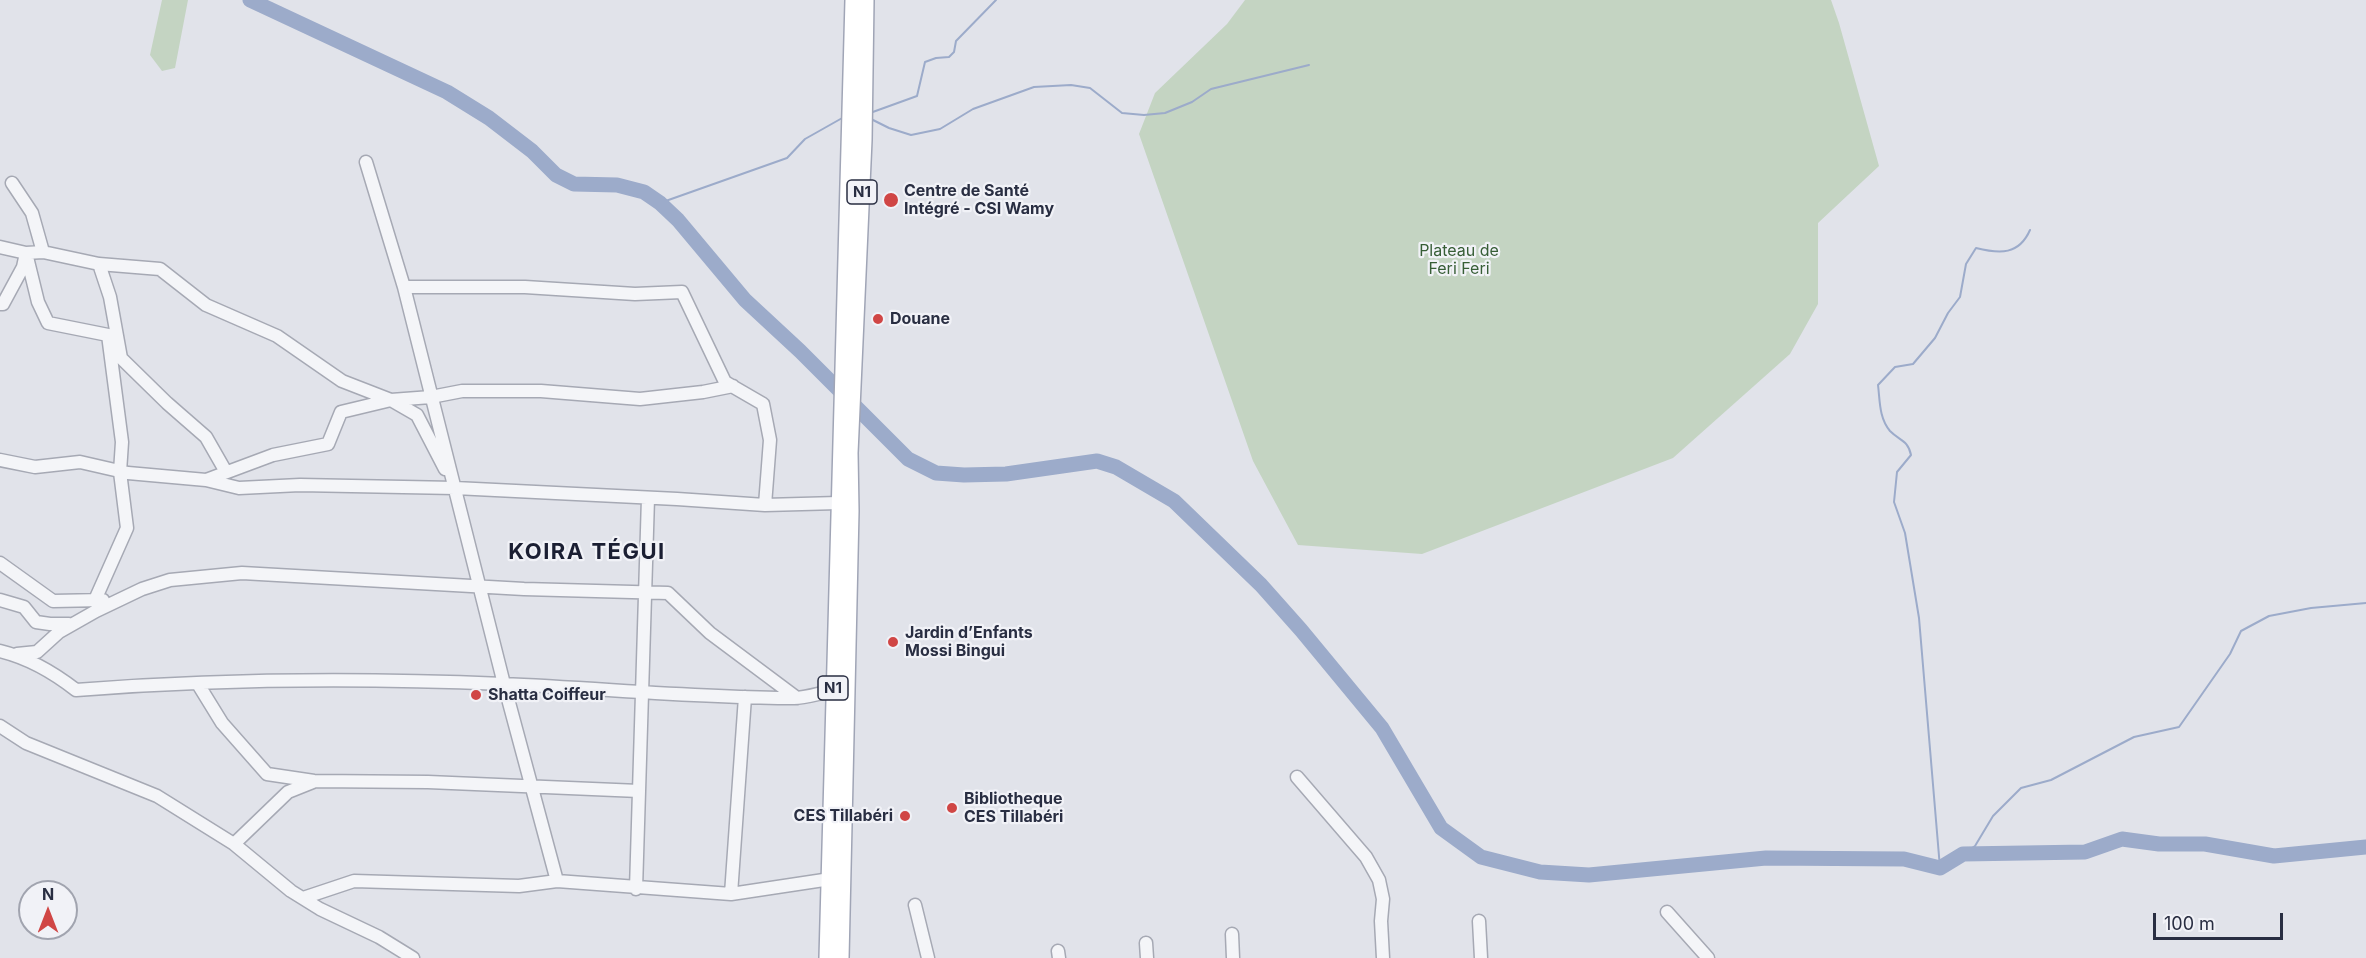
<!DOCTYPE html>
<meta charset="utf-8">
<style>
body{margin:0}
#map{position:relative;width:2366px;height:958px;overflow:hidden;background:#e1e3ea;font-family:Inter,sans-serif}
canvas{display:block}
.north{position:absolute;left:18px;top:880px;width:60px;height:60px;box-sizing:border-box;background:#f1f2f7;border:2px solid #a1a4af;border-radius:50%;rotate:0deg;font-size:16px;font-weight:700;line-height:24px;text-align:center;color:#292e42}
.north::after{content:'';display:block;margin:auto;width:21px;height:27px;background:#d04645;clip-path:polygon(50% 0,100% 100%,50% 72%,0 100%)}
.scale{position:absolute;left:2153px;top:913px;width:130px;height:27px;box-sizing:border-box;border:3px solid #292e42;border-top:0;padding-left:8px;font-size:18px;line-height:21px;white-space:nowrap;color:#292e42;-webkit-text-stroke:4px #f1f2f7;paint-order:stroke}
</style>
<div id="map">
<canvas width="2366" height="958"></canvas>
<div class="north">N</div>
<div class="scale">100 m</div>
</div>
<script>
const ctx = document.querySelector('canvas').getContext('2d');
ctx.lineJoin = 'round';
function paint(path, color) {
  ctx.fillStyle = color;
  ctx.fill(path, 'evenodd');
}
function strokePath(path, color, width, dash) {
  ctx.strokeStyle = color;
  ctx.lineWidth = width;
  ctx.lineCap = dash ? 'butt' : 'round';
  ctx.setLineDash(dash || []);
  ctx.stroke(path);
}
function drawText(font, color, halo, rows, align = 'center') {
  ctx.font = font + ' Inter,sans-serif';
  ctx.lineWidth = 4.5;
  ctx.setLineDash([]);
  ctx.textBaseline = 'middle';
  ctx.strokeStyle = halo;
  ctx.fillStyle = color;
  for (const [text, x, y, turn = 0] of rows) {
    ctx.save();
    ctx.translate(x, y);
    ctx.rotate((+turn || 0) * Math.PI / 180);
    ctx.textAlign = isNaN(turn) ? turn : align;
    if (halo) ctx.strokeText(text, 0, 0);
    ctx.fillText(text, 0, 0);
    ctx.restore();
  }
}
paint(new Path2D(`
 M162 0H188L175 68 162 71 150 55Z
 M1245 0H1831L1839 23 1879 166 1818 223V304L1790 354 1673 458 1422 554 1298 545 1253 461 1139 134 1155 93 1227 24Z`), '#c4d4c2');
strokePath(new Path2D(`
 M870 113 917 96 925 62 936 58 949 57 954 52 956 41 996 0
 M869 118 889 128 911 135 940 129 973 109 1034 87 1071 85 1090 88 1122 113 1144 115 1165 113 1192 102 1211 89 1309 65
 M660 203 787 158 805 139 844 117
 M1963 854 1975 846 1993 816 2021 788 2051 780 2134 737 2179 727 2230 654 2241 631 2269 616 2311 608 2366 603
 M1940 868 1919 618 1905 533 1894 502 1897 472 1911 455C1908 440 1900 441 1890 431 1879 418 1880 401 1878 385L1895 367 1913 364 1935 338 1948 313 1960 297 1966 264 1976 248C2000 254 2019 255 2030 230`), '#9cabca', 2);
strokePath(new Path2D(`
 M250 0 447 92 489 118 532 151 556 175 574 184 617 185 644 192 660 203 678 220 745 300 800 351 908 459 936 473 964 475 1006 474 1097 461 1116 467 1174 501 1261 585 1301 630 1382 728 1441 828 1481 857 1540 872 1589 875 1766 858 1904 859 1940 868 1963 854 2085 852 2122 839 2159 844H2205L2274 856 2366 847`), '#9cabca', 15);
const minor = new Path2D(`
 M366 162 404 287 504 684 557 881
 M12 183 32 213 43 252
 M0 247 26 253 38 302 48 323 108 335 122 442 120 472 127 528 95 600
 M99 264 110 297 121 358 167 403 206 437 226 472
 M404 287H525L635 294 682 292 725 382 763 404 770 440 765 505
 M0 304H3L23 267 26 253 43 252 99 264 160 269 206 305 277 336 342 381 391 400 417 415 445 469
 M0 460 35 467 80 462 128 473 206 480 273 455 328 444 341 412 391 400 431 397 462 391H541L640 399 703 392 733 386
 M206 480 239 488 300 485 455 488 677 499 765 505 838 503
 M0 563 53 601 103 600
 M0 600 24 607 36 622 50 624H69
 M0 651C29 658 53 672 76 690 216 679 363 678 503 684 600 688 697 698 794 698 810 698 826 690 843 690
 M17 654 37 652 59 632 96 611 142 589 170 580 242 573 524 589 668 593 710 633 797 698
 M198 684 222 723 267 774 314 781 428 782 639 791
 M0 726 26 743 157 796 234 844 291 891 320 909 379 937 413 958
 M1297 777 1366 857 1379 880 1383 899 1381 921 1383 958
 M234 844 288 792 313 782
 M636 889 648 498
 M731 894 745 697
 M303 898 354 881 519 886 557 881 731 894 837 878
 M915 905 928 958
 M1667 912 1708 958
 M1479 921 1481 958
 M1232 934 1233 958
 M1146 943 1147 958
 M1058 951 1059 958`);
const major = new Path2D(`
 M827 958 853 0
 M841 958 851 511 850 453 864 140 866 0`);
strokePath(minor, '#a6a9b4', 15);
strokePath(major, '#a0a5b6', 18);
strokePath(minor, '#f4f5f8', 12);
strokePath(major, '#fff', 15);
for (const [x, y, r, color] of [
 [891,200,8,"#d04645"],
 [878,319,6,"#d04645"],
 [893,642,6,"#d04645"],
 [476,695,6,"#d04645"],
 [952,808,6,"#d04645"],
 [905,816,6,"#d04645"]
]) {
  const dot = new Path2D();
  dot.arc(x, y, r, 0, 2 * Math.PI);
  ctx.fillStyle = color;
  ctx.fill(dot);
  strokePath(dot, '#f1f2f7', 2);
}
for (const [x, y, w] of [
 [862,192,30],
 [833,688,30]
]) {
  const box = new Path2D();
  box.roundRect(x - w / 2, y - 12, w, 24, 4.5);
  ctx.fillStyle = '#f1f2f7';
  ctx.fill(box);
  strokePath(box, '#292e42', 1.5);
}
drawText('bold 15px', '#292e42', null, [
 ["N1",862,192],
 ["N1",833,688]
]);
drawText('bold 16px', '#292e42', '#f1f2f7', [
 ["Centre de Santé",904,191],
 ["Intégré - CSI Wamy",904,209],
 ["Douane",890,319],
 ["Jardin d’Enfants",905,633],
 ["Mossi Bingui",905,651],
 ["Shatta Coiffeur",488,695],
 ["Bibliotheque",964,799],
 ["CES Tillabéri",964,817],
 ["CES Tillabéri",893,816,"right"]
], 'left');
drawText('16px', '#375e36', '#f1f2f7', [
 ["Plateau de",1459,251],
 ["Feri Feri",1459,269]
]);
ctx.letterSpacing = '1.5px';
drawText('bold 22px', '#1b1f33', '#f1f2f7', [
 ["KOIRA TÉGUI",587,552]
]);
ctx.letterSpacing = '0px';
</script>
